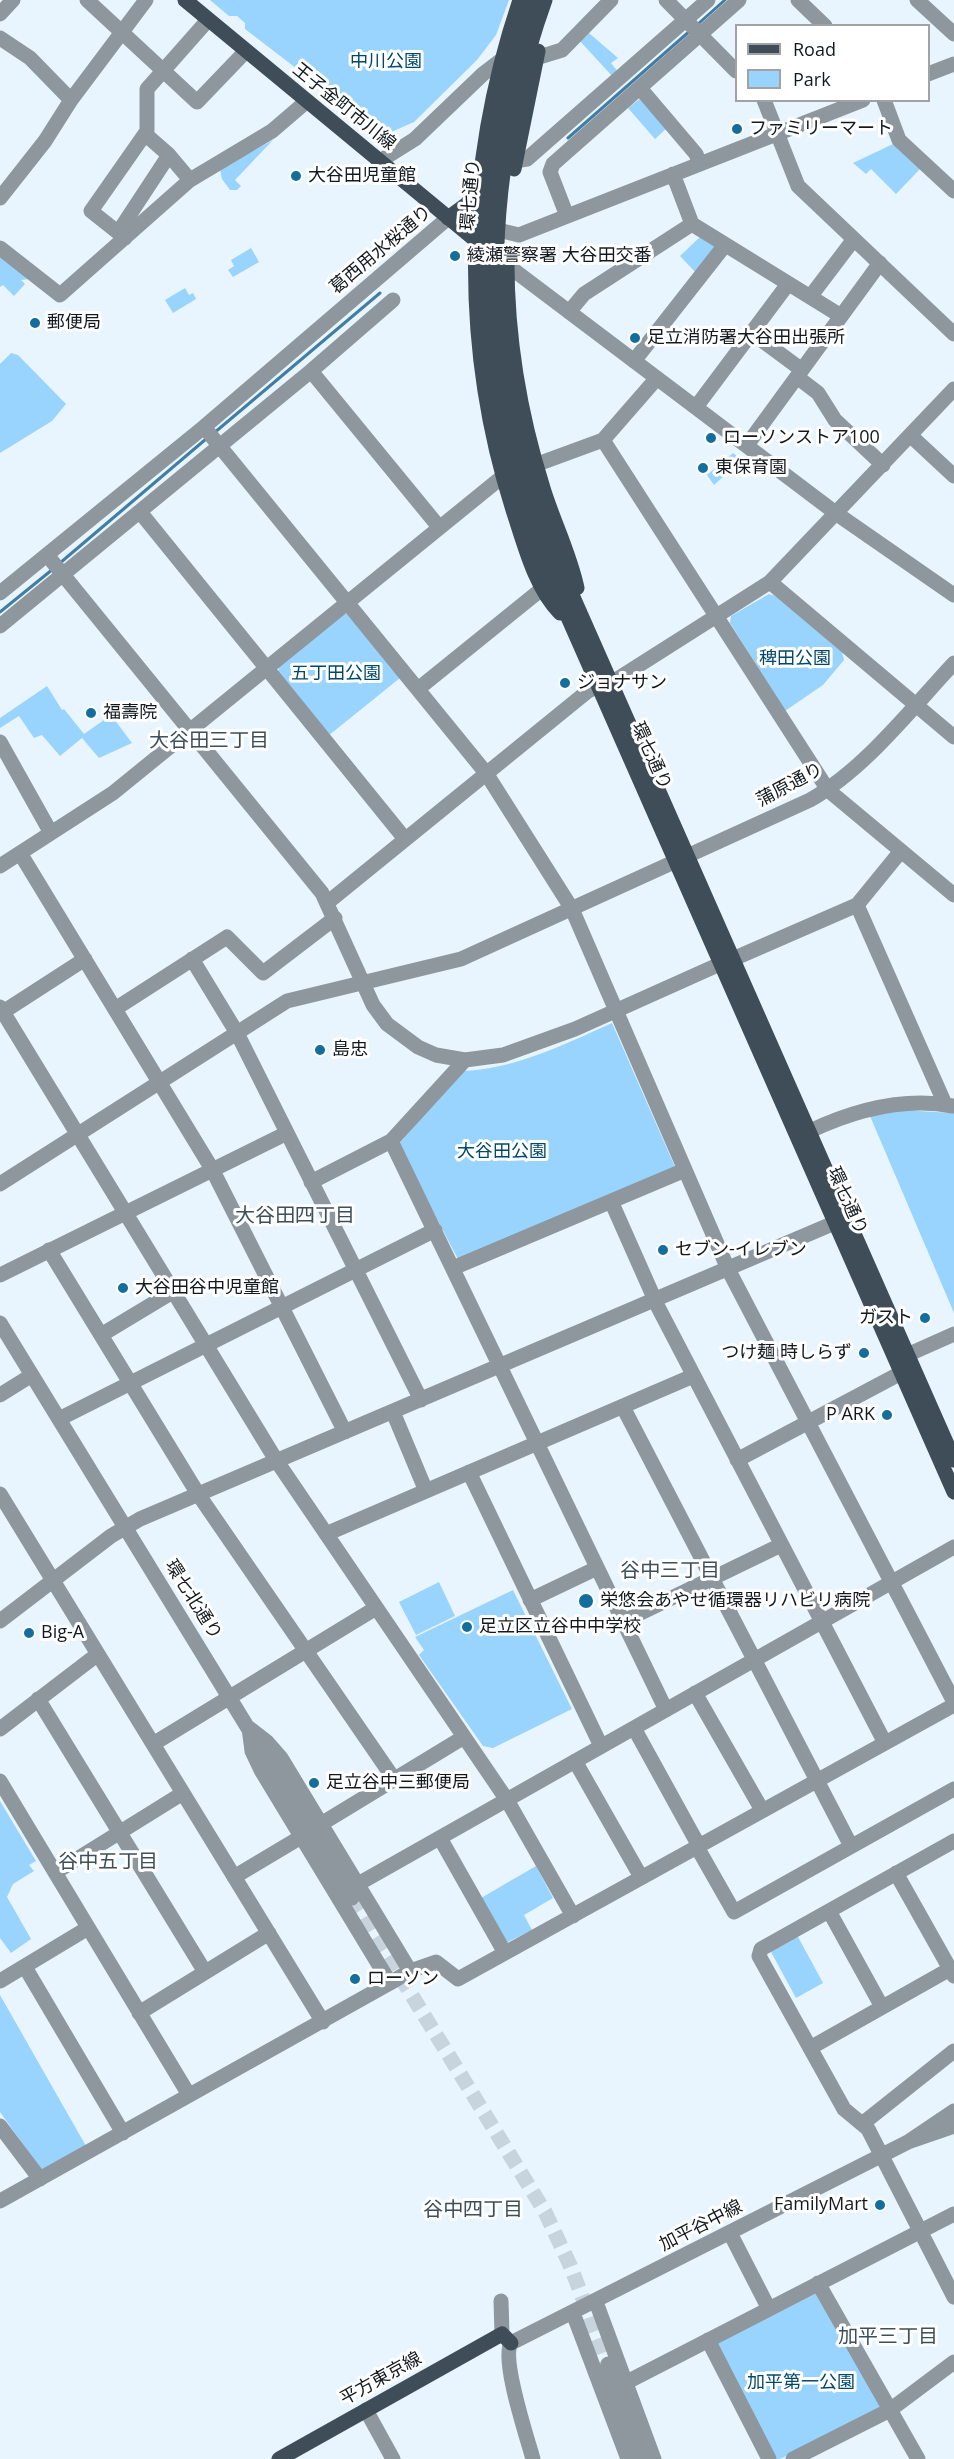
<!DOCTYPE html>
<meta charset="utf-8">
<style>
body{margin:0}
#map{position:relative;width:954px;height:2459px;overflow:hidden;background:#e8f5fe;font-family:"Open Sans",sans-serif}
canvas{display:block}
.legend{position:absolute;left:735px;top:24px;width:195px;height:78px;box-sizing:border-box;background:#fff;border:2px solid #a0a3a5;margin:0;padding:8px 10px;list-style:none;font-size:18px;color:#121a1f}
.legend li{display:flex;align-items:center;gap:12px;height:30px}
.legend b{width:30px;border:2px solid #a0a3a5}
</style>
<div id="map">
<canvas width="954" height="2459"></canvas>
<ul class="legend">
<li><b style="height:8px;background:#3e4d58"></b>Road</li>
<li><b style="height:16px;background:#98d4fd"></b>Park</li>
</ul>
</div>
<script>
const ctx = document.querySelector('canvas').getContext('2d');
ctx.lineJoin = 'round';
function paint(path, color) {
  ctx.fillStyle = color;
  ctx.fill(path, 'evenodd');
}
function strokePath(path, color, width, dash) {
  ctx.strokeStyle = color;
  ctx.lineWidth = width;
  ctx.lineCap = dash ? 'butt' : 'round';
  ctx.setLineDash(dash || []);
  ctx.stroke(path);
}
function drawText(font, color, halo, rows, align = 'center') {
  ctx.font = font + ' "Open Sans","Noto Sans JP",sans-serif';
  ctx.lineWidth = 6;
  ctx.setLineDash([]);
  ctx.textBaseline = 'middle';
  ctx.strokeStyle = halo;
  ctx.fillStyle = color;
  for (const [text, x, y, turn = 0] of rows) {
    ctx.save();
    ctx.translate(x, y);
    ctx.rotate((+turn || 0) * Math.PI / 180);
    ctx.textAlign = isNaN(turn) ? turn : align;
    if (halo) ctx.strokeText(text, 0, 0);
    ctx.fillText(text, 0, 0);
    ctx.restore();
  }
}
paint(new Path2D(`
 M210 0H509L496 35 477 60 414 122 382 136 366 129 322 88 245 29V23L237 16H229Z
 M589 33 618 58 611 63 618 72 612 76 580 41Z
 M641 98 667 128 655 139 628 108Z
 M273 140 235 180 241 186 237 190H230L222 179 220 169Z
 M893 144 920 169 896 194 871 169 866 174 853 163Z
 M700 237 717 248 697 274 680 256Z
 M251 248 259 262 233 277 228 270 234 266 231 260Z
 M0 257 29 279 21 280 25 284 14 296 3 285 0 287Z
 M185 288 189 295 193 293 196 299 173 313 165 300Z
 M11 353 18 355 66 404 52 421 0 453V364Z
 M733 453 742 460 714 485 707 475Z
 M769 594 775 596 842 652 844 660 823 685 785 711 730 623 731 616Z
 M343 614H347L400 678 328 736 278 673 279 666Z
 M47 686 62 710 64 709 84 734 111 715 132 743 99 758 82 738 60 756 42 735 34 738 19 716 0 728V718Z
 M612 1023 675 1167 459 1261 398 1145 461 1071C513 1070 565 1044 612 1023Z
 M900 1110 954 1113V1313L870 1116Z
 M439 1582 455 1616 416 1635 399 1602Z
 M513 1590 572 1709 493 1748 483 1746 419 1655 424 1650 415 1637Z
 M0 1801 36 1861 29 1865 34 1871 13 1884 7 1897 31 1939 11 1953 0 1938Z
 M536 1866 553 1898 524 1915 532 1930 506 1943 481 1898Z
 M797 1935 823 1983 796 1998 770 1950Z
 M0 1995 86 2146 42 2171 0 2112Z
 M817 2293 881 2404 879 2410 780 2459H773L716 2344Z`), '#98d4fd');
strokePath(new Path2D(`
 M698 24 725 0
 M568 138 691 30
 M214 433 380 293
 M60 563 206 439
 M0 612 53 569`), '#417da4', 3);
strokePath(new Path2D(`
 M352 1898 545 2212 570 2265 608 2364`), '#c8d4dd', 15, [15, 8]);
strokePath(new Path2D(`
 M87 0 197 102 246 51
 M666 0 736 71
 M798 0 825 26
 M917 0 954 34
 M0 14 13 0
 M0 38 30 58 71 100
 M536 58 562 50 611 0
 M928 74 954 64
 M640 88 696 154 700 164
 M764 100 798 186 954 334
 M884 100 899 140 954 191
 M169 155 190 180
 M380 161 415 139 483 74 500 61
 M515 161 527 159 708 0
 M673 174 692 224 841 316
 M0 198 45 141 71 100 146 0
 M567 216 550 172 553 164 739 0
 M119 231 169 155 145 134
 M125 238 91 211 147 131V89L208 20
 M0 248 60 295 190 180 272 131 307 101
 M507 265 837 514 954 595
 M810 297 854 239
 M569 312 584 294 692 224
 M752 333 802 370
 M634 361 725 245
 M311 371 439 527
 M797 377 818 393 835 420 883 465
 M696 407 788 284
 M204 427 486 773 572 909 728 1269 954 1702
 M911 436 954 476
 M603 440 828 790 954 895
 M747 445 880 263
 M535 465 603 440 657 378
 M140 512 405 839
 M47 555 322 893 373 1005 387 1024 418 1047 436 1055 465 1060 503 1055 575 1029 720 964
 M770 582 954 737
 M0 593 204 427 448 218 519 235 863 100
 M0 626 311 371 393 300
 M611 683 770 582 954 389
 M418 689 543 588
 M0 742 51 833
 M20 853 212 1169 345 1432
 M0 866 113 793 502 477
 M327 903 588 691 598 686
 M857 905 945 1104
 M192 959 237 1033 421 1400
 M733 959 857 905 901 851
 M0 1007 276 1460 507 1800 573 1916
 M115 1009 227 937 263 973 335 918
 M0 1014 85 959
 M808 1132C852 1111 904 1097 953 1106
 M391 1141 666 1710
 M311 1182 391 1141 465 1060
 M0 1184 287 1001 461 959 810 800C865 769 911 709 954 663
 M611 1201 658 1307 885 1743
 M49 1250 198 1494 394 1779
 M453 1268 685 1170
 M0 1275 287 1133
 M0 1323 352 1898
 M101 1335 174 1291
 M907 1355 954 1334
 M0 1395 32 1375
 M623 1407 851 1846
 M393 1412 426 1491
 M59 1419 435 1230
 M737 1460 901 1373
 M469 1472 601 1746
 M0 1494 323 2022
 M326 1534 693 1376
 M530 1600 597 1568
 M0 1621 111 1536 140 1519 846 1218
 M622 1622 781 1545
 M695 1693 762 1810
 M38 1699 205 1972
 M249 1728 267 1742 281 1758 410 1971 390 1983 261 1770 252 1751Z
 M634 1728 699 1846
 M0 1729 98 1654
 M153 1744 376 1608
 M575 1761 641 1877
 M0 1781 189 2095
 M321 1824 464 1737
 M440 1838 505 1953
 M954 1841 761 1949 759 1956 844 2109 868 2129 954 2297
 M697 1847 734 1912 954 1789
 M56 1872 183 1793
 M896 1873 954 1976
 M234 1877 301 1837
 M358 1884 954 1547
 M829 1911 882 2007
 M25 1967 123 2133
 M410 1971 436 1962 458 1979 954 1705
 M0 1981 88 1928
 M139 2013 269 1933
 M810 2048 950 1969
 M954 2111 908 2142 954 2126
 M862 2124 954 2051
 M0 2126 40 2179
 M0 2201 390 1983
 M730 2233 769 2309
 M818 2283 918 2459
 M501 2301 502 2334
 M596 2302 654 2459
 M573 2313 628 2459
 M708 2340 769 2459
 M608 2364 642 2459
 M627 2382 954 2214
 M366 2410 393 2459
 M533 2459C527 2437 501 2360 511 2343L908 2142
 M793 2459 890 2410 954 2362`), '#8e979d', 15);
strokePath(new Path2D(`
 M185 0 479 243
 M520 0C464 166 460 343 513 510 524 543 535 588 560 613
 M533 0C489 124 474 259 494 390 505 456 528 519 552 581L954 1492
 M545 0C501 123 484 260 506 389 516 449 535 507 558 563L954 1460
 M514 169 538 51
 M448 218 467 204 477 188
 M507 252C506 332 519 412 543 488 553 521 570 554 577 588
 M279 2459 502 2334 511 2343`), '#3e4d58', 15);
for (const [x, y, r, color] of [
 [737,129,6,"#146e9d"],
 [296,176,6,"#146e9d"],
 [455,256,6,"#146e9d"],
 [35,323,6,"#146e9d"],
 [635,338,6,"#146e9d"],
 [711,438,6,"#146e9d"],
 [703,468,6,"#146e9d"],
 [565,683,6,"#146e9d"],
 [91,713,6,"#146e9d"],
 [320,1050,6,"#146e9d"],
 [663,1250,6,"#146e9d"],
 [123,1288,6,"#146e9d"],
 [925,1318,6,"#146e9d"],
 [864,1353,6,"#146e9d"],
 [887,1415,6,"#146e9d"],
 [586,1601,8,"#146e9d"],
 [467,1627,6,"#146e9d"],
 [29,1633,6,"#146e9d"],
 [314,1783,6,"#146e9d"],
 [355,1979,6,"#146e9d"],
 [880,2205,6,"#146e9d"]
]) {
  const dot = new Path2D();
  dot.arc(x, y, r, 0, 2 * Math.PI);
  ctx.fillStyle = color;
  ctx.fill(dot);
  strokePath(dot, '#fff', 2);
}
drawText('18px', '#01486b', '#fff', [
 ["中川公園",386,62],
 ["稗田公園",795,659],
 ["五丁田公園",336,674],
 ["大谷田公園",502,1152],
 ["加平第一公園",801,2383]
]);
drawText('18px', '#121a1f', '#fff', [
 ["王子金町市川線",344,107,39],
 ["環七通り",471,195,-85],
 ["葛西用水桜通り",381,250,-40],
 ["環七通り",651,756,66],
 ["蒲原通り",790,785,-28],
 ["環七通り",847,1201,66],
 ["環七北通り",193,1600,58],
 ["加平谷中線",701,2226,-27],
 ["平方東京線",381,2379,-29]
]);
drawText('18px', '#121a1f', '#fff', [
 ["ファミリーマート",749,129],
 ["大谷田児童館",308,176],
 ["綾瀬警察署 大谷田交番",467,256],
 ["郵便局",47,323],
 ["足立消防署大谷田出張所",647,338],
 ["ローソンストア100",723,438],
 ["東保育園",715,468],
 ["ジョナサン",577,683],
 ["福壽院",103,713],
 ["島忠",332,1050],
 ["セブン-イレブン",675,1250],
 ["大谷田谷中児童館",135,1288],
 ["ガスト",913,1318,"right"],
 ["つけ麺 時しらず",852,1353,"right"],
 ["P ARK",875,1415,"right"],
 ["栄悠会あやせ循環器リハビリ病院",600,1601],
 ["足立区立谷中中学校",479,1627],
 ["Big-A",41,1633],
 ["足立谷中三郵便局",326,1783],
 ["ローソン",367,1979],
 ["FamilyMart",868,2205,"right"]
], 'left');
drawText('20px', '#3c4f5b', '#fff', [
 ["大谷田三丁目",209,741],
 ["大谷田四丁目",295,1216],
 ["谷中三丁目",670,1571],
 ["谷中五丁目",108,1862],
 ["谷中四丁目",473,2210],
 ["加平三丁目",888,2337]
]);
</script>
